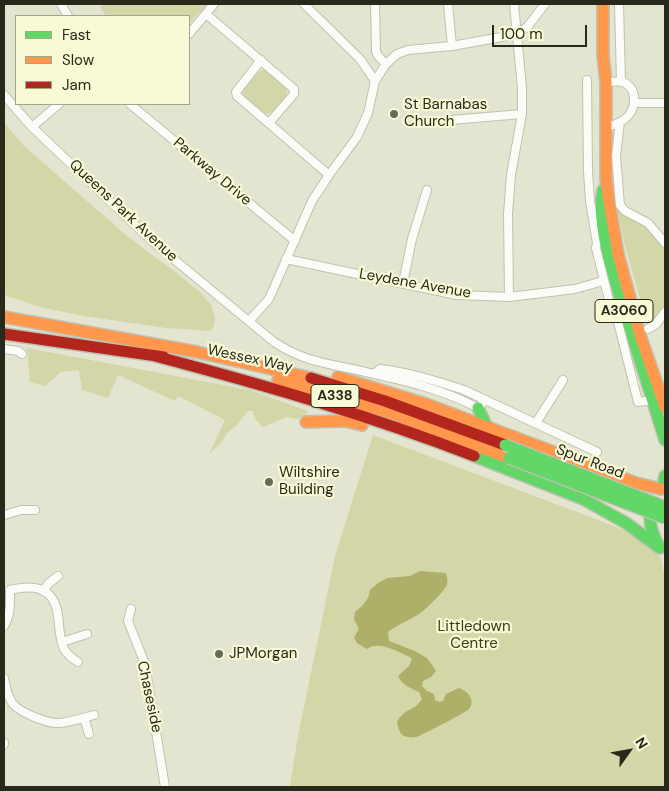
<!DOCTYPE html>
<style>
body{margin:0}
#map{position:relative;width:669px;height:791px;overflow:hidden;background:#e3e5d0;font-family:"DM Sans",sans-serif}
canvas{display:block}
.frame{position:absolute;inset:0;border:5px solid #28291b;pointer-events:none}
.legend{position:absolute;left:15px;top:15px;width:175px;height:90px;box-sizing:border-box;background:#f7fad5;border:1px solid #a4a68b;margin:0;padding:6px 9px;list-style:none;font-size:15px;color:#28291b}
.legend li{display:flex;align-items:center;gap:10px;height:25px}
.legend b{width:25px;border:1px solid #a4a68b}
.north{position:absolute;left:604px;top:726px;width:50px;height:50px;-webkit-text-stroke:4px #f7fad5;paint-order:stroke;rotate:58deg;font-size:14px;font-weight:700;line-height:20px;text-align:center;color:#28291b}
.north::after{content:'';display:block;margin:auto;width:18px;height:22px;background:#28291b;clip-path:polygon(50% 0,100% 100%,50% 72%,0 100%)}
.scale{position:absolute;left:492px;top:25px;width:95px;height:22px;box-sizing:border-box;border:2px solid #28291b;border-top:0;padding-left:6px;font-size:15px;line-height:18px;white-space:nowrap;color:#28291b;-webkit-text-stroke:4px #f7fad5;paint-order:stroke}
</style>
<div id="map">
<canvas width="669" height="791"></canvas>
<div class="frame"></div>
<ul class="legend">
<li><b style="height:6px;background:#63d668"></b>Fast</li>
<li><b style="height:6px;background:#ff974d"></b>Slow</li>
<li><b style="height:6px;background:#b3261e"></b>Jam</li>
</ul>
<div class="north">N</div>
<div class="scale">100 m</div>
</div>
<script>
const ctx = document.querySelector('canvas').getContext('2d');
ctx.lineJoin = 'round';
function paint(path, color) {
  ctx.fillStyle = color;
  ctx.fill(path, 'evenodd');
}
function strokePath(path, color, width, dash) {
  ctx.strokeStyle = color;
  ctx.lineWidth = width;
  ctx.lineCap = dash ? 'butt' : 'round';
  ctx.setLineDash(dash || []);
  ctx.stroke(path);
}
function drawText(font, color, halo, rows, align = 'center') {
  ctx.font = font + ' "DM Sans",sans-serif';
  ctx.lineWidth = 4.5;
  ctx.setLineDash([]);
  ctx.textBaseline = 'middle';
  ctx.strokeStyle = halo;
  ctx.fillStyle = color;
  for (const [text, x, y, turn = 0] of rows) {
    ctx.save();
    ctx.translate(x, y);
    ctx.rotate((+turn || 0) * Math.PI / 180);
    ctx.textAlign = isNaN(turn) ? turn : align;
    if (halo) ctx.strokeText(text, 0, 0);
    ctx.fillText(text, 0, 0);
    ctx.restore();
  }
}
paint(new Path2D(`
 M105 4H207V5L189 23V16H106L100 7Z
 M263 70H266L287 88C289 96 273 118 263 113 256 110 247 100 242 94L244 87 260 71Z
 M4 122 24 146 127 236 174 271 201 293 211 305 215 317 214 325 211 331 166 328 84 316 40 307 4 295Z
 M617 208 646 226 659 239 665 253V306L660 316 648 327 625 246Z
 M27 348 250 390 308 411 305 416 297 419 287 417 264 427C257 423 254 418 253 411H248L237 425 227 433 222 442 209 454 225 420 178 396 175 401 118 375 108 398 82 390 79 370 61 372 45 386 30 382Z
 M373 435 614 526 643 539 661 558 665 578V787H290L297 741 335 556Z`), '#d3d6a7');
paint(new Path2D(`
 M420 571 446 573C447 578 449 583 445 588 442 593 424 611 419 614 408 621 398 624 388 632L389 641 415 651 427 658 436 671 431 677 423 681 422 686 427 691 434 694 435 700 439 702 443 701 446 694 459 688C468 691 476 700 469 709 465 713 422 735 416 737 413 738 407 737 404 736 399 733 398 727 397 722 405 707 414 712 422 699L419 692C410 688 402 685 398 676L409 666 412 659 410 657C398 652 379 640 367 649L357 643 354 637 359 629 354 619 355 612 362 606 368 598 370 590 378 583 387 578 410 576Z`), '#aeb069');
const street = new Path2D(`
 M61 4 68 16
 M304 4 360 59 375 81
 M375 4 376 51 378 56 386 64
 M448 4 452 46
 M619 4 621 82
 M206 14 294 89V94L269 123
 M189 34 214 4
 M261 60 236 92 237 96 329 175
 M587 80 588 171 590 201 597 243 596 248 613 316 617 318 638 402 652 400
 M606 82C611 82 618 81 623 82 639 89 636 110 625 119 620 123 613 125 607 127
 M4 95 32 127 153 242 274 342C303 361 324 363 357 370 397 379 441 388 478 408L486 400
 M635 103H665
 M130 104 295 241
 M451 120 522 114
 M620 122 616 156 620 205
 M32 127 59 104
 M620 205 625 211 648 223 665 243
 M286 259 457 295 509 297 575 289 603 281
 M403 283 412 239 427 190
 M509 297 508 214 511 175 522 114V88L514 4
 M249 321 269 299 312 201 329 175 357 137 368 113 375 81 386 64 397 54 408 50 452 46 518 34 528 26 545 4
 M648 329 656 324 665 312
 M4 349 18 351 22 354
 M374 374 380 369C408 372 437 381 464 390L597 452
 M536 423 563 380
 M4 515 21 510H35
 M43 591 49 583 58 576
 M131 609 128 621 145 664 165 787
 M4 626C11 614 10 604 10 590 30 585 51 585 57 610 60 623 58 636 64 649 67 654 73 659 78 662
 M62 642 87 634
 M4 678C6 687 7 697 13 704 21 713 48 724 60 723 71 722 83 718 94 715
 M84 718 89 734
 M4 744V743`);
const fast = new Path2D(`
 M603 190C595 228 619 293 631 331 642 367 654 404 665 440
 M478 408 487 427
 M474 456 583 499 626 523 660 548
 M663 487 665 476
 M651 505C648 520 651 533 659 546`);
const slow = new Path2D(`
 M603 4V56L606 82V179L609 202 618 254 640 335 665 407
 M4 317 197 352 311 378
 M338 377 426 404 636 483 661 489
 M278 380 393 414 509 458
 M306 422 345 421 362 425`);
const jam = new Path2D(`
 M4 334 164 357
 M155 356C264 385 369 415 474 456
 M311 378 385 401 505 445`);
strokePath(street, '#c0c2b1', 10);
strokePath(fast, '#c0c2b1', 14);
strokePath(slow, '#c0c2b1', 14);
strokePath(jam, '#c0c2b1', 14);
strokePath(street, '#fbfbf8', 8);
strokePath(fast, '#63d668', 11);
strokePath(slow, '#ff974d', 11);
strokePath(jam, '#b3261e', 11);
const fastBridge = new Path2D(`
 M505 445 665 507
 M509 458 665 518`);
strokePath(fastBridge, '#c0c2b1', 14, []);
strokePath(fastBridge, '#63d668', 11);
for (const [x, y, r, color] of [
 [394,114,5,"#696b5a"],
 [269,482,5,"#696b5a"],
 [219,654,5,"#696b5a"]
]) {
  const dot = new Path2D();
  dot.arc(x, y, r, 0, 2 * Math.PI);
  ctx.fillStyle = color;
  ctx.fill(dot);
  strokePath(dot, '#f7fad5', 2);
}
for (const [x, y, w] of [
 [624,311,58],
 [335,396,48]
]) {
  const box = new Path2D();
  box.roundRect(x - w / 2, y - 11.5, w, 23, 4);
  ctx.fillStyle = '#f7fad5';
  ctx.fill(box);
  strokePath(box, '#28291b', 1);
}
drawText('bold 14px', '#28291b', null, [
 ["A3060",624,311],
 ["A338",335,396]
]);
drawText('15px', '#28291b', '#f7fad5', [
 ["St Barnabas",404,105],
 ["Church",404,122],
 ["Wiltshire",279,473],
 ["Building",279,490],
 ["JPMorgan",229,654]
], 'left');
drawText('15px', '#28291b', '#f7fad5', [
 ["Parkway Drive",212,172,40],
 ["Queens Park Avenue",123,211,43],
 ["Leydene Avenue",415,284,10],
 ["Wessex Way",250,359,12],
 ["Spur Road",590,462,21],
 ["Chaseside",149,697,78]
]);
drawText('15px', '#3a3b14', '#f7fad5', [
 ["Littledown",474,627],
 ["Centre",474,644]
]);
</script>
